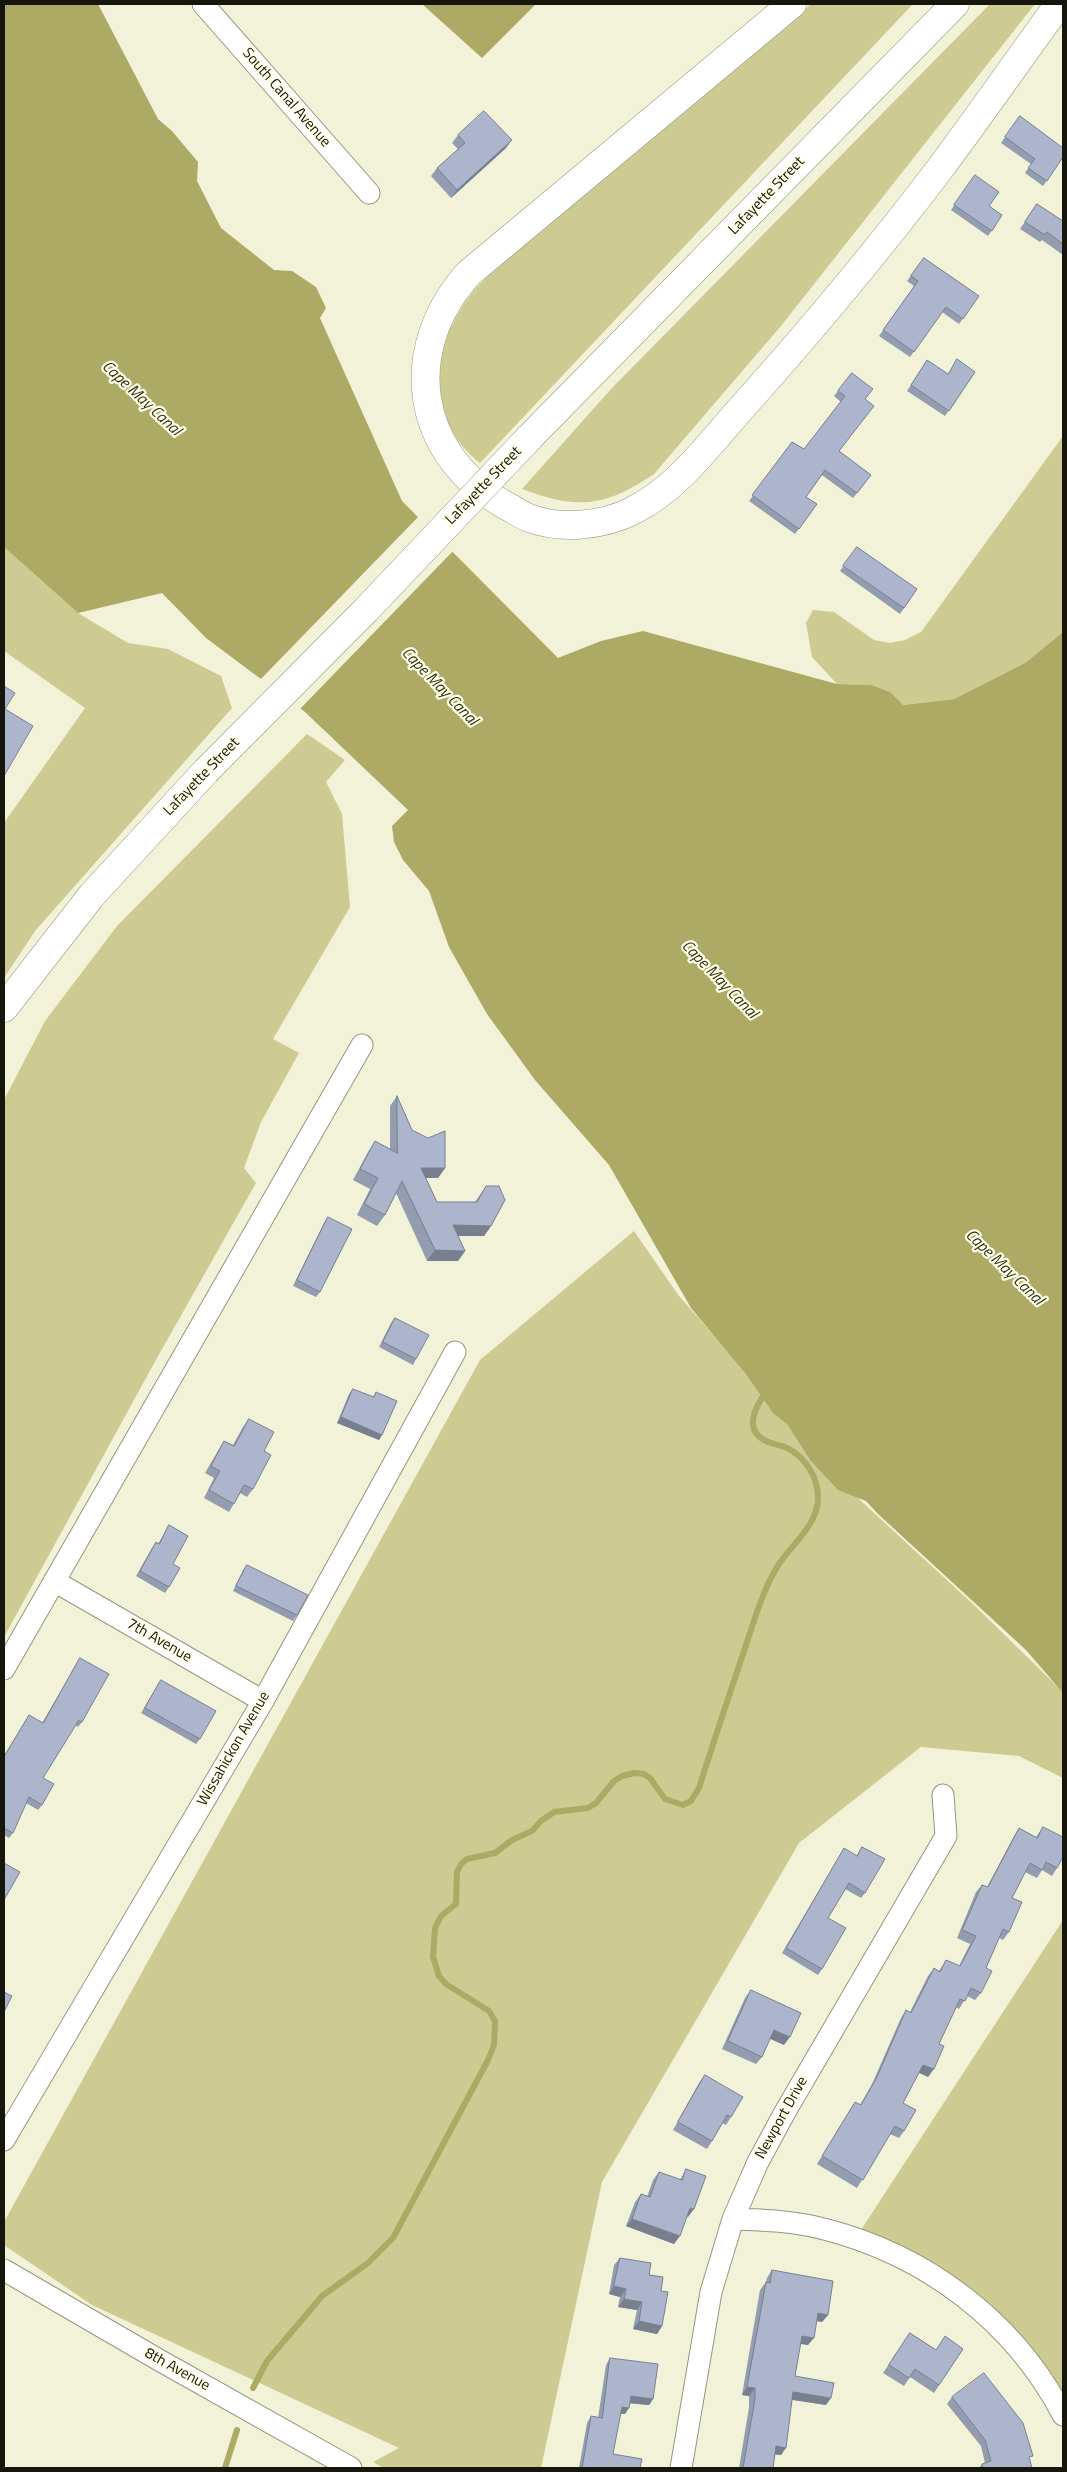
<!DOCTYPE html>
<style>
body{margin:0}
#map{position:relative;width:1067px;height:2472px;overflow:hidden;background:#f2f2d8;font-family:"Titillium Web",sans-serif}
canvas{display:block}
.frame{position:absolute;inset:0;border:5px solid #16160c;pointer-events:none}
</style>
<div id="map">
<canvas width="1067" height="2472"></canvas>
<div class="frame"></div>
</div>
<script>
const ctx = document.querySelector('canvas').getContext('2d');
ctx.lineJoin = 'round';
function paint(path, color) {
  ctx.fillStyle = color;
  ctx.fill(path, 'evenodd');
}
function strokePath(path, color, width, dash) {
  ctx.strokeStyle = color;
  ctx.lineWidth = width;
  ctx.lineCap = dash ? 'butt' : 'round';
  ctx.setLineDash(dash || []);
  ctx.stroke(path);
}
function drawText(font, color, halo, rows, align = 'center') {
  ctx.font = font + ' "Titillium Web",sans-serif';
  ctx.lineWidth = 4.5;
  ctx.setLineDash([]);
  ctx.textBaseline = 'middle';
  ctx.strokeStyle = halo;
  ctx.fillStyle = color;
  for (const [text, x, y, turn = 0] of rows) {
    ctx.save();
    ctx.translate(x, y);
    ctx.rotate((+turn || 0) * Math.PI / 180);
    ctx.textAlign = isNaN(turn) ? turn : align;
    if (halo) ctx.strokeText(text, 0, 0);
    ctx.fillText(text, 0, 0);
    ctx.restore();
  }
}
paint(new Path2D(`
 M811 4H913L480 463C426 420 429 355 466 301 472 292 481 283 489 275Z
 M990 4H1035L781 326 654 474C605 507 578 510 522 489L611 389Z
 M1063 436V632L1025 663 954 699 902 705C882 683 866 685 837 684L812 657 806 623 813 610 834 612 874 640 890 643 905 640 921 632Z
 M4 547 78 613 128 643 168 649 221 676 232 708 35 931 4 978V823L85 708 4 651Z
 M307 734 345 760 326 782 342 814 350 907 273 1039 299 1053 261 1122 244 1168 256 1183 157 1358 4 1637V1100L45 1021 117 926Z
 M634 1231 679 1296 861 1501 975 1606 1063 1692V1778L1019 1756 921 1747 799 1843 602 2182 541 2468H384L373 2462 399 2448 92 2305 4 2245V2222L480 1360Z
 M1063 1920V2423L1020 2339 857 2236Z`), '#cdcb91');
paint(new Path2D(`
 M4 4H98L158 119 172 131 198 162 197 181 221 228 274 270 292 271 316 287 326 308 320 318 402 501 558 658 601 641 643 631 837 684 871 685 890 692 903 705 954 699 1025 663 1063 632V1693L1026 1650 878 1514 866 1501 838 1490 811 1461 787 1424 773 1413 746 1374 691 1308 609 1165 535 1080 487 1014 449 947 429 891 403 860 394 842 392 826 408 810 305 712 206 638 162 593 78 613 4 547Z
 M422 4H536L482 58Z`), '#acaa65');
paint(new Path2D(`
 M420 515 454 550 299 710 259 681Z`), '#f2f2d8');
strokePath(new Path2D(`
 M253 2388 267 2361 322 2296 368 2263 393 2238 488 2060 494 2045 495 2021 489 2011 446 1984 439 1976 433 1957 435 1928 441 1916 456 1904 457 1872 461 1864 467 1859 495 1853 512 1840 532 1831 541 1821 554 1812 588 1808 596 1803 614 1781 622 1776 634 1773 644 1774 650 1778 665 1799 683 1805 691 1801 699 1788C713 1743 728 1699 743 1654 753 1625 761 1594 777 1567 791 1544 816 1528 818 1500 819 1479 806 1457 787 1448 780 1445 772 1444 766 1441 742 1429 756 1406 767 1390
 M225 2468 237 2430`), '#acaa65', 6);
const minor = new Path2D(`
 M203 4 369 193
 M54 1581 263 1701
 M4 1669 362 1045
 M4 2140 263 1701 455 1352
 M733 2219C764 2220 795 2221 824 2229 926 2255 1014 2321 1063 2415
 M4 2270 159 2360 351 2468
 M681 2468 711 2292 733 2219 758 2162 785 2112 946 1836 943 1795`);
const major = new Path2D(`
 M792 4 469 273C400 349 414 454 505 505 513 509 521 515 529 518 561 530 604 526 634 510 680 487 712 440 746 403 813 328 878 250 939 170 980 115 1019 59 1059 4
 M529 438 955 4
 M4 1008 92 895 206 771`);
strokePath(minor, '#96967d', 23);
strokePath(major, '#96967d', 29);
strokePath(minor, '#fff', 21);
strokePath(major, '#fff', 28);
const majorBridge = new Path2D(`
 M206 771 366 610 529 438`);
strokePath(majorBridge, '#96967d', 29, []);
strokePath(majorBridge, '#fff', 28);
paint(new Path2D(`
 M1020 116 1063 157 1043 186 1025 173 1031 164 1001 143Z
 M458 135 506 148 451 198 431 176 437 168 458 149 452 143Z
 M975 175 989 206 1002 215 988 236 951 210Z
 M1037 204 1063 221V255L1042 240 1040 242 1020 229Z
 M924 258 979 296 959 324 942 312 910 357 879 336 914 286 907 281Z
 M927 360 948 374 975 372 945 416 907 391Z
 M852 373 865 399 839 451 871 475 853 498 822 475 806 497 817 504 795 534 749 501 792 442 804 449 841 402 834 396Z
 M857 547 917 589 900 614 840 571Z
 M397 1096 412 1130 445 1168 438 1178H426L437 1202H475L486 1186 491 1226 484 1236H458L465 1251 458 1261H427L396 1193 385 1215 377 1226 357 1215 370 1189 353 1180 368 1152 375 1141 390 1149V1106Z
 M328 1217 320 1292 316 1297 293 1286 324 1223Z
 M395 1318 416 1359 413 1365 379 1347 391 1323Z
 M353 1389 373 1397 376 1392 382 1435 379 1440 337 1423 349 1394Z
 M249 1419 264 1451 253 1489 247 1497 240 1493 229 1512 204 1498 214 1478 205 1473 219 1449 224 1441 233 1445 243 1427Z
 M169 1525V1587L165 1593 136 1576 152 1548 156 1542 158 1544Z
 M247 1565 297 1615 293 1621 233 1591 243 1570Z
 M80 1658 82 1722 78 1727 75 1725 43 1778 42 1805 38 1810 26 1803 13 1833 9 1838 4 1835V1754H5L29 1715 42 1723Z
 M161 1680 200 1739 196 1744 141 1713Z
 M1043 1827 1057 1868 1052 1876 1042 1870 1037 1878 1025 1872 1012 1898 1009 1932 1003 1940 999 1938 986 1968 981 1993 975 2000 967 1996 959 2009 956 2007 939 2044 928 2077 919 2073 903 2103 904 2131 899 2138 890 2134 857 2188 817 2164 855 2102 860 2105 872 2084 901 2018 906 2010 910 2012 928 1976 934 1968 939 1971 946 1960 959 1966 970 1944 957 1938 976 1892 982 1885 987 1887 1014 1836 1019 1828 1036 1837Z
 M862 1847 865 1893 861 1898 845 1889 828 1918 822 1969 818 1975 782 1953 844 1848 856 1856Z
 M751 1990 784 2045 770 2038 762 2057 756 2064 722 2049 745 1998Z
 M705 2075 731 2117 726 2125 722 2123 712 2141 707 2149 673 2130 699 2083Z
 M686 2169 688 2217 687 2216 674 2244 626 2226 635 2202 641 2194 647 2197 653 2180 659 2172 680 2180Z
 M620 2258 649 2275 661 2291 662 2326 657 2334 633 2329 637 2310 618 2307 620 2297 609 2294 614 2265Z
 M772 2270 828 2315 822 2322 816 2321 808 2345 800 2344 795 2376 826 2405 792 2400 781 2455 775 2454 773 2468H739L749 2407V2396L742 2395 760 2290 766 2282 767 2278Z
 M910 2333 936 2350 963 2349 934 2393 910 2377 904 2386 883 2373Z
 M610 2358 653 2399 649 2405 630 2403 625 2414H620L613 2454 640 2468H579L587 2423 591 2416 598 2418 606 2365Z
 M952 2397 1030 2460 1032 2468H979L982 2464 985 2463 981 2446 947 2404Z`), '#949caf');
paint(new Path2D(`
 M512 140 506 148 451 198 457 190Z
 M421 1168H445L438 1178H414Z
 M453 1225 491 1226 484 1236H446Z
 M435 1250 465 1251 458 1261H427Z
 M341 1417 382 1435 379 1440 337 1423Z
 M774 2030 790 2037 784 2045 768 2038Z
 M923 2065 934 2069 928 2077 918 2072Z
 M690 2208 694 2209 688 2217 684 2216Z
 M632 2219 680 2236 674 2244 626 2226Z
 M614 2286 626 2289 620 2297 609 2294Z
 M624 2299 642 2302 637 2310 618 2307Z
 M818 2313 828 2315 822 2322 813 2320Z
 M639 2321 662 2326 657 2334 633 2329Z
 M802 2336 814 2338 808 2345 796 2343Z
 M747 2387 755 2388 749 2396 742 2395Z
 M793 2392 831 2398 826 2405 788 2399Z
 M631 2396 653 2399 649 2405 626 2403Z
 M622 2407 629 2408 625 2414 617 2413Z
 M776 2446 786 2448 781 2455 771 2454Z`), '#787f8f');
const building = new Path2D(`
 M484 111 512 140 457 190 437 168 465 143 458 135Z
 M1020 116 1063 148V157L1047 181 1028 168 1035 159 1005 137Z
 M975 175 999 192 989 206 1002 215 992 231 954 205Z
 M1037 204 1063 221V244L1047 232 1045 235 1025 222Z
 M924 258 979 296 963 319 946 307 914 352 883 330 918 281 911 276Z
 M957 359 975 372 949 411 911 385 927 360 948 374Z
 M852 373 873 389 865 399 874 406 839 451 871 475 857 493 825 470 806 497 817 504 799 529 752 495 792 442 804 449 845 396 838 391Z
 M857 547 917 589 904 608 843 566Z
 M4 686 15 693 5 709 33 726 4 776Z
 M397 1096 412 1130 428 1138 445 1131V1168H421L437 1202H477L486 1186H499L505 1200 491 1226 453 1225 465 1251 435 1250 402 1181 385 1215 364 1204 378 1178 360 1169 375 1141 397 1153Z
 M328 1217 352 1229 320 1292 297 1280Z
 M395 1318 429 1335 416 1359 383 1342Z
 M353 1389 374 1397 376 1392 397 1401 382 1435 341 1417Z
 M249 1419 274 1432 264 1451 271 1455 253 1489 244 1485 234 1504 209 1490 220 1471 211 1466 224 1441 234 1446Z
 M169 1525 188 1536 173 1564 180 1568 169 1587 140 1571 156 1542 159 1544Z
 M247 1565 308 1595 297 1615 236 1586Z
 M80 1658 109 1674 82 1722 79 1720 43 1778 54 1784 42 1805 29 1797 13 1833 4 1828V1754L5 1755 29 1715 43 1723Z
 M161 1680 216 1711 200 1739 145 1708Z
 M1043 1827 1063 1837V1857L1057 1868 1046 1862 1042 1870 1030 1863 1012 1898 1022 1902 1009 1932 1003 1929 986 1968 992 1971 981 1993 971 1988 965 2001 960 1999 939 2044 944 2046 934 2069 923 2065 903 2103 916 2110 904 2131 895 2126 863 2180 822 2156 855 2102 861 2105 877 2077 906 2010 911 2013 934 1968 940 1972 946 1960 960 1966 976 1936 962 1930 982 1885 988 1887 1019 1828 1037 1838Z
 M862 1847 885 1859 865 1893 849 1883 828 1918 846 1928 822 1969 786 1948 844 1848 857 1856Z
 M4 1863 20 1872 4 1900Z
 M751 1990 801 2013 790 2037 774 2030 762 2057 728 2041Z
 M4 1992 12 1996 4 2012Z
 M705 2075 743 2097 731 2117 727 2115 712 2141 678 2122Z
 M686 2169 706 2176 694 2209 690 2208 680 2236 632 2219 641 2194 650 2197 659 2172 682 2180Z
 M620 2258 651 2263 649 2275 663 2277 661 2291 668 2292 662 2326 639 2321 642 2302 624 2299 626 2289 614 2286Z
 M772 2270 833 2281 828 2315 818 2313 814 2338 802 2336 795 2376 834 2383 831 2398 793 2392 786 2448 776 2446 773 2468H743L755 2399V2388L747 2387 766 2282 770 2283Z
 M910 2333 936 2350 945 2336 963 2349 939 2385 915 2369 909 2378 889 2365Z
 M610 2358 658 2364 653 2399 631 2396 629 2408 622 2407 613 2454 642 2459 640 2468H582L591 2416 602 2418Z
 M984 2373 1023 2423 1033 2456 1029 2457 1032 2468H983L982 2464 991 2461 985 2440 952 2397Z`);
paint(building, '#acb5cc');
strokePath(building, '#787f8f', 1);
drawText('15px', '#16160c', '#ffffea', [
 ["South Canal Avenue",286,98,49],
 ["Lafayette Street",767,196,-46],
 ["Lafayette Street",484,486,-46],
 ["Lafayette Street",202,777,-46],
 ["7th Avenue",159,1641,30],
 ["Wissahickon Avenue",234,1749,-60],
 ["Newport Drive",782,2118,-61],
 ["8th Avenue",177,2370,29]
]);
drawText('italic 16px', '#312f10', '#ffffea', [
 ["Cape May Canal",141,399,43],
 ["Cape May Canal",439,687,46],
 ["Cape May Canal",719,980,46],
 ["Cape May Canal",1004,1268,44]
]);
</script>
